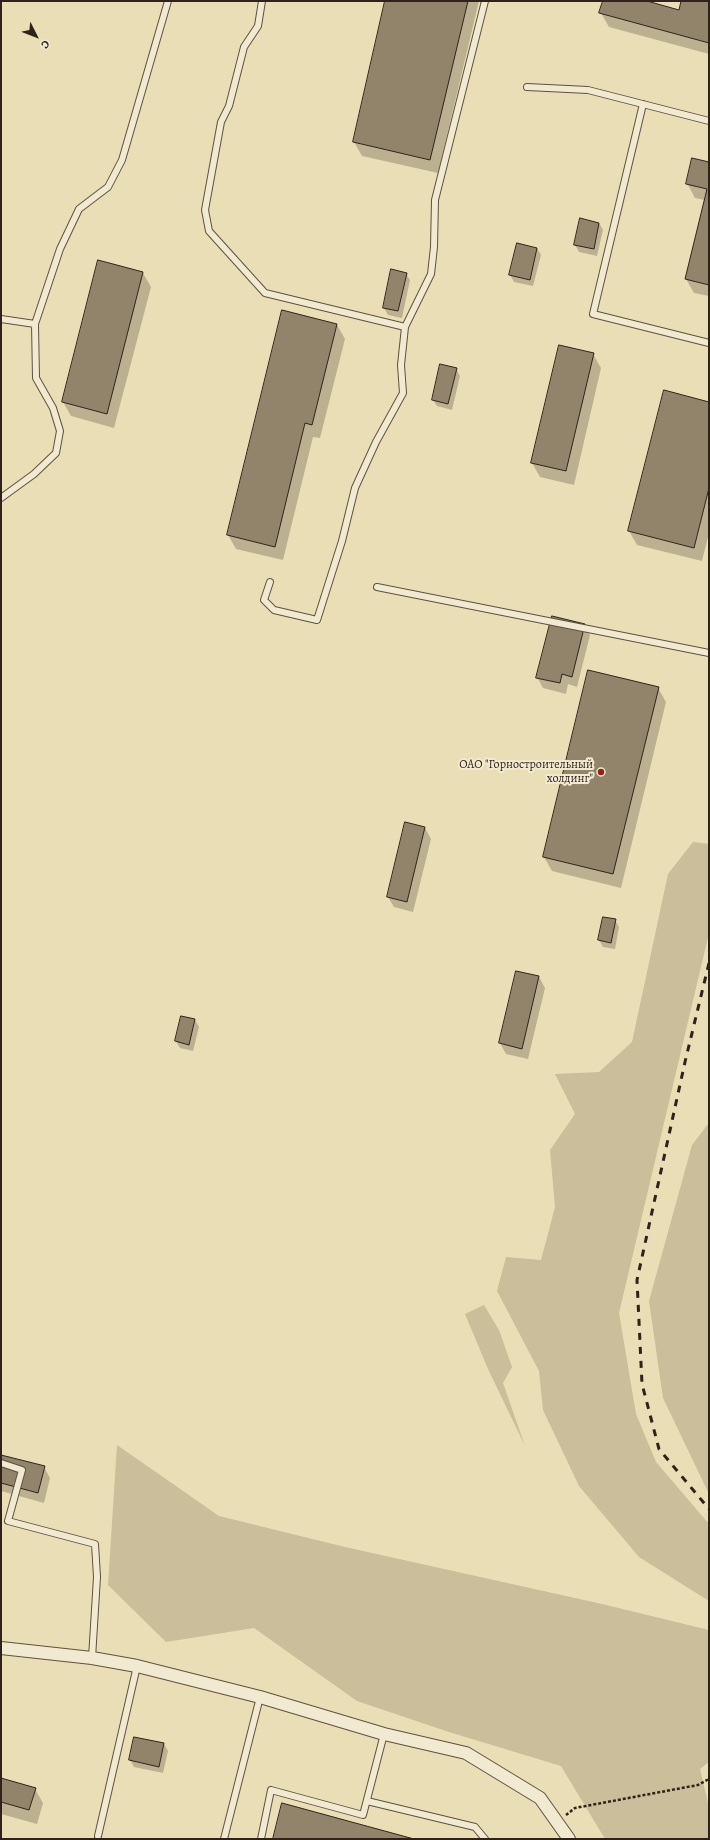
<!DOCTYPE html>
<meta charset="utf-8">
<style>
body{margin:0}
#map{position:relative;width:710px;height:1840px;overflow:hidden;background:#eadeb6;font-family:Alegreya,serif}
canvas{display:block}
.frame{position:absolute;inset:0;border:2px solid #30221a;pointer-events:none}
.north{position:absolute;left:16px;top:16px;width:40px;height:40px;-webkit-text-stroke:3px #f1ead0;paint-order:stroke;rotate:132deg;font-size:11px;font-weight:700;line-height:16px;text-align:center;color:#30221a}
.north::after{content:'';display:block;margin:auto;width:14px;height:18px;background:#30221a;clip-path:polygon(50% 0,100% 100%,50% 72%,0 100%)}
</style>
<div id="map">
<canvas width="710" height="1840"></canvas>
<div class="frame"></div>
<div class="north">С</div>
</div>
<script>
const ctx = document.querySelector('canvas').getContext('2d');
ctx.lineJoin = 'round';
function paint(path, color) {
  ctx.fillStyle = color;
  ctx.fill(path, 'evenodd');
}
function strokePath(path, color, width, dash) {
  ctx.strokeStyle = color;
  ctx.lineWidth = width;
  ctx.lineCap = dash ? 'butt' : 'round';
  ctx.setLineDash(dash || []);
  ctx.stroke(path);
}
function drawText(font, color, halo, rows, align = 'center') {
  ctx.font = font + ' Alegreya,serif';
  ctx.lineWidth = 4;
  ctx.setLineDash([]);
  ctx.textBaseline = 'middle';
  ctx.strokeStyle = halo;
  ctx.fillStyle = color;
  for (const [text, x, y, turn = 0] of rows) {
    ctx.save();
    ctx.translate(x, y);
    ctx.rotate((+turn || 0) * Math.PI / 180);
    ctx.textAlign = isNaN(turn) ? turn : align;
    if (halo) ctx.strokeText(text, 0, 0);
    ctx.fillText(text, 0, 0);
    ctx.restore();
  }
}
paint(new Path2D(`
 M693 842 709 844V933L619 1313 636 1414 656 1462 709 1524V1601L639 1557 579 1486 543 1410 539 1371 497 1291 506 1257 541 1260 555 1207 550 1150 575 1114 555 1074 599 1072 632 1042 668 874Z
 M709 1123V1494L663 1398 649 1301 692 1145Z
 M484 1305 499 1330 512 1367 503 1383 525 1446 488 1369 465 1314Z
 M117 1445 219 1516 345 1547 602 1604 709 1630V1762L700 1769 709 1807V1839H605L561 1766 449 1732 357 1701 254 1628 166 1642 108 1585Z`), '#cabe9b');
paint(new Path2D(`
 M387 1H479L438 173 362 156 354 142Z
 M604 1H643L680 11 683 1H709V54L609 27 601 13Z
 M709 163V296L694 293 686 279 705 200 695 198 687 183Z
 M599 223 603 230 597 256 579 252 575 245Z
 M537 248 541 255 533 286 514 282 510 275Z
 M99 262 143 273 151 287 114 428 71 416 63 402Z
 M406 274 410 280 402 318 388 315 384 308Z
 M337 325 345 339 320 438 313 437 283 560 236 549 228 535Z
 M593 354 601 368 574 485 540 477 532 463Z
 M456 369 460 376 452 410 437 406 433 400Z
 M709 403V533L702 561 637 545 629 531Z
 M584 625 590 635 577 687 568 684 566 694 543 688 537 677Z
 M658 688 666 702 621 888 552 871 544 857Z
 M406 824 425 828 431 839 413 912 394 907 388 897Z
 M615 920 619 927 615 949 603 947 599 940Z
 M539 977 545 988 528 1059 506 1054 500 1043Z
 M195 1020 199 1027 193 1051 180 1048 176 1041Z
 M1 1456 44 1467 50 1478 44 1503 1 1491Z
 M164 1744 168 1751 163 1773 134 1767 130 1760Z
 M1 1779 35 1789 43 1803 37 1824 1 1814Z`), '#0003');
const building = new Path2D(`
 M385 1H468L430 160 353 142Z
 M603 1H647L679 10 681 1H709V43L599 13Z
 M692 158 709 162V285L685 279 707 189 686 184Z
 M580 218 599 223 594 249 574 245Z
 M517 243 537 248 530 280 509 275Z
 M98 260 143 272 107 414 62 402Z
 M391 269 407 273 398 311 383 308Z
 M282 310 337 324 312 425 305 423 275 547 227 535Z
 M559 345 594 353 566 471 531 463Z
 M440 364 457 368 448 404 432 400Z
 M664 390 709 402V488L694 548 628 531Z
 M552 616 585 624 572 677 562 674 560 683 536 678Z
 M588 670 659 687 613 874 543 857Z
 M405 822 425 827 407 902 387 897Z
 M603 917 616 919 611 943 598 940Z
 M516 971 539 976 522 1049 499 1043Z
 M181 1016 195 1019 189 1045 175 1041Z
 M1 1455 45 1466 38 1493 1 1483Z
 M134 1737 164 1743 159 1767 129 1760Z
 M1 1778 36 1788 29 1810 1 1802Z
 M282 1803 414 1839H273Z`);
paint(building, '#91846b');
strokePath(building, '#30221a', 1);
const service = new Path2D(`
 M262 1 258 26 244 47 229 106 221 122 205 210 209 231 265 293 405 327
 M527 87 588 90 709 121
 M643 104 593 314 709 343
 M1 319 35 324
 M1 498 34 474 56 453 60 431 53 408 36 378 35 324 60 249 79 209 108 187 122 160 168 1
 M270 582 264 600 274 610 317 620 342 541 355 488 376 442 403 393 401 365 405 327 431 274 434 247 435 200 485 1
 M377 587 709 653
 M1 1463 22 1470 8 1521 95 1544 97 1577 92 1658
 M367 1801 475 1827 485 1839
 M98 1836 137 1666
 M224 1839 260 1697
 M261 1839 271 1790 363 1815 384 1734`);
const minor = new Path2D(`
 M1 1648 92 1658 137 1666 260 1697 384 1734 466 1753 540 1798 569 1839`);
strokePath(service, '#5e5141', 8);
strokePath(minor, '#5e5141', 14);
strokePath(new Path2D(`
 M566 1815 575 1808 698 1785 709 1779`), '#30221a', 2.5, [3, 2]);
strokePath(service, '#f1ead0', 6);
strokePath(minor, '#f1ead0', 12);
strokePath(new Path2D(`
 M709 963 685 1062 637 1280 642 1384 659 1449 709 1509`), '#30221a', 3, [7, 7]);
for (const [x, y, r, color] of [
 [601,772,4,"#8f2418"]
]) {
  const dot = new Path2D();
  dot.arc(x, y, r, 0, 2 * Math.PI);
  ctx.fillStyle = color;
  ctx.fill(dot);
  strokePath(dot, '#f1ead0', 1.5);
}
drawText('12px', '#30221a', '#f1ead0', [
 ["ОАО \"Горностроительный",593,765],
 ["холдинг\"",593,779]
], 'right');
</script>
